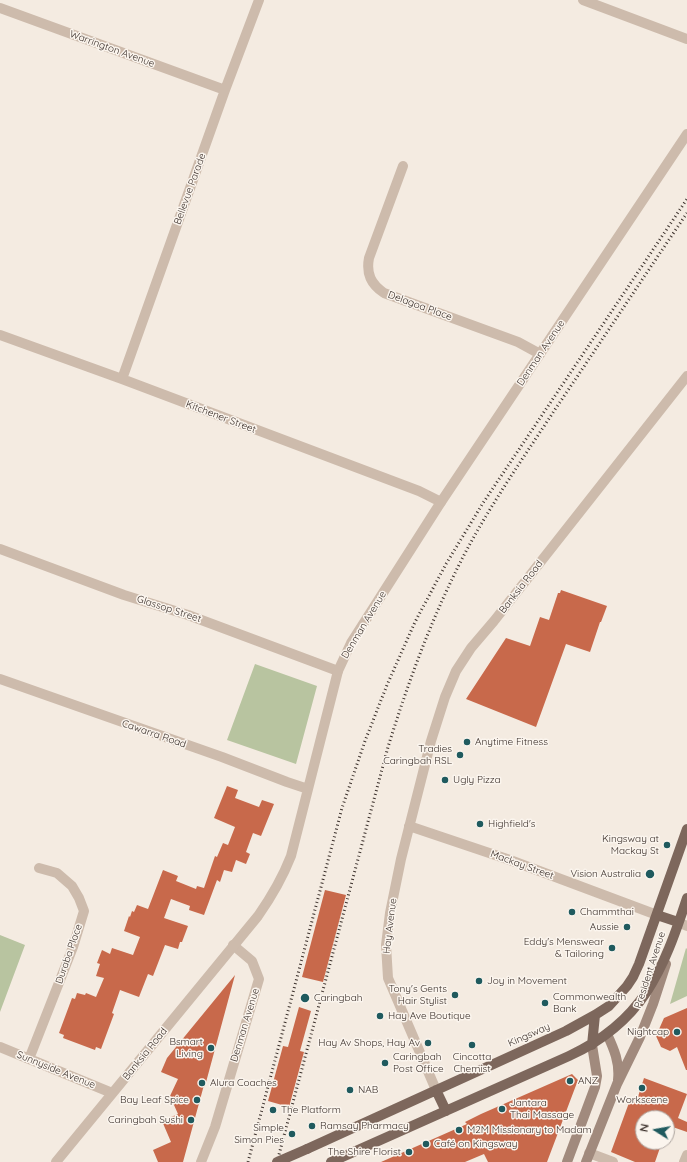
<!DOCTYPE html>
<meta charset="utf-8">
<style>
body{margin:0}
#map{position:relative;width:687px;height:1162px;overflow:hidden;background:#f4ebe1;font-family:Quicksand,sans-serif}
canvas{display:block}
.north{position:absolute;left:635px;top:1110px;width:40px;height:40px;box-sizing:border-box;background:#fbf5ee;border:1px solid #aea6a0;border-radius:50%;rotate:281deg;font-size:11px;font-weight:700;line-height:16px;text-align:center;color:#3b302b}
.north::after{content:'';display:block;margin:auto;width:14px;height:18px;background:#1f5a5e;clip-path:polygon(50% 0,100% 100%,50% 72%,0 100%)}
</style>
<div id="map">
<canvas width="687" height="1162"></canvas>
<div class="north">N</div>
</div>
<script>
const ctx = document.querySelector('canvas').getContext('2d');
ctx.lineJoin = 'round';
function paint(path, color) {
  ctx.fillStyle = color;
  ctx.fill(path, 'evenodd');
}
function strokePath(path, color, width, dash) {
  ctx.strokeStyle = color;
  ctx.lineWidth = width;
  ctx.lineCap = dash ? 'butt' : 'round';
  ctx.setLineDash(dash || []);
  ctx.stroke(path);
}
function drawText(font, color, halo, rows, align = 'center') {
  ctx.font = font + ' Quicksand,sans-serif';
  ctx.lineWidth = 3;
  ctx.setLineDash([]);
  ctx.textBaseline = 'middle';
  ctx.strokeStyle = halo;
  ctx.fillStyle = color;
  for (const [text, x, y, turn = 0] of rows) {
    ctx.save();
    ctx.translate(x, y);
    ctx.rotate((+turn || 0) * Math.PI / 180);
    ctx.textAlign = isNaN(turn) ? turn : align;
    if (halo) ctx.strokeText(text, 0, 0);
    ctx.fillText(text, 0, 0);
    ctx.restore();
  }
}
paint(new Path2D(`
 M255 664 317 686 296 764 227 740Z
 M0 935 25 945 0 1012Z
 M686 948 687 949V996L670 1004Z`), '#b8c4a0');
paint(new Path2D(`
 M561 590 607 606 601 622H600L590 652 566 644 536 727 466 699 506 638 530 646 540 617 549 620 558 593H560Z
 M227 786 238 790 235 798 259 807 262 800 274 804 261 836 253 833 246 852 250 854 246 864 236 860 232 872 224 870 220 882 217 880 204 915 189 910 190 906 171 899 164 918 188 926 182 942H180L178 949 165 945 153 976 148 974 139 997 120 990 112 1013 114 1014 101 1049 96 1047 95 1050 63 1038 64 1035 59 1033 72 998 75 999 77 993 85 995 86 993 96 997 104 978 96 976 100 964 97 963 102 950 110 954 112 948 133 955 140 937 124 931 129 916 130 917 132 911 134 912 137 905 148 909 163 870 178 876 176 881 196 889 197 886 204 888 215 856 217 857 223 843 228 845 235 827 214 818Z
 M325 890 346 895 323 982 302 977Z
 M235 975 205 1086 204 1085 183 1162H158L153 1150 171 1142 162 1121 178 1114 170 1096 178 1079 161 1072 167 1058Z
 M299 1007 311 1011 300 1051 304 1052 289 1107 268 1101 283 1046 288 1047Z
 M687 1008V1070H686L677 1047 670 1051 661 1047 656 1036 664 1018Z
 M572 1074 578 1080 547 1162H488L484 1154 465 1162H381L467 1124 465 1122 481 1114Z
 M644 1078 687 1094 678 1118 687 1122V1132L667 1125V1118H643V1142H662L655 1162H635L611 1152 630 1100 636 1103Z`), '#c8694b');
strokePath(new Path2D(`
 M583 0 687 39
 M0 8 225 90
 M403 166 369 258C366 274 371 284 384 293L518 342 540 354
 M0 335 122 379 419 491 441 502
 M122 379 225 90 259 0
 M0 549 124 595 188 615 338 671
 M409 826 510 860 657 915
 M0 1047 112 1093
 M29 1059 73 947 84 911 79 898 72 886 57 873 39 868
 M436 1090 388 978 386 945 390 913 401 859 431 741 445 697 456 671 471 648 494 621 687 376
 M589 1153 613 1162
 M201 1162 215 1127 259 979 252 961 233 945
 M684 1162 687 1155`), '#cdbbac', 10);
strokePath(new Path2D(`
 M0 679 222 757 287 782 308 789
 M678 922 687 926
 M56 1162 258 916C272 896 282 879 291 856L338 671 351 643 441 502 687 134`), '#cdbbac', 10);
strokePath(new Path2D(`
 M607 1034C614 1049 620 1063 618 1080
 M567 1162 595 1087 597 1076 592 1045
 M586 1162 617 1084 640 1037 653 1004 666 964`), '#a18a7d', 10);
strokePath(new Path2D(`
 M657 915 678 922
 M592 1045 595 1015
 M436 1090 446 1111
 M307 1149 566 1031 595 1015 609 1006 627 986 633 977 639 964 687 829
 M331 1162 569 1056C643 1022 663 971 687 898`), '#7d675c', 10);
strokePath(new Path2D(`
 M248 1162 342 808 365 741 387 685 415 622 446 564 483 503 687 199
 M277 1162 388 747C407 686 428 628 456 571 483 515 522 460 556 408 600 343 643 278 687 213`), '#3b302b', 3, [1, 3]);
strokePath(new Path2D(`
 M277 1162 307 1149`), '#7d675c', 10);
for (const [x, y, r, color] of [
 [467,742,4,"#1f5a5e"],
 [460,755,4,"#1f5a5e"],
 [445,780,4,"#1f5a5e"],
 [480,824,4,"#1f5a5e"],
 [667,845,4,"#1f5a5e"],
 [650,874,5,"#1f5a5e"],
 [572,912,4,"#1f5a5e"],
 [627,927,4,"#1f5a5e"],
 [612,948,4,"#1f5a5e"],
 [479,981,4,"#1f5a5e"],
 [455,995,4,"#1f5a5e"],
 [305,998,5,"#1f5a5e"],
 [545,1003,4,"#1f5a5e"],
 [380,1016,4,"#1f5a5e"],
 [677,1032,4,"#1f5a5e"],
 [428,1043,4,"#1f5a5e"],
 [472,1045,4,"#1f5a5e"],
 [211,1048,4,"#1f5a5e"],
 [385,1063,4,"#1f5a5e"],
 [570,1081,4,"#1f5a5e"],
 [202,1083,4,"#1f5a5e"],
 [642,1088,4,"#1f5a5e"],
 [350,1090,4,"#1f5a5e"],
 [197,1100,4,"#1f5a5e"],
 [502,1109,4,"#1f5a5e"],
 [273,1110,4,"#1f5a5e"],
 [191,1120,4,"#1f5a5e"],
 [312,1126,4,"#1f5a5e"],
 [459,1130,4,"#1f5a5e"],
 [292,1134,4,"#1f5a5e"],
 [426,1144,4,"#1f5a5e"],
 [409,1152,4,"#1f5a5e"]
]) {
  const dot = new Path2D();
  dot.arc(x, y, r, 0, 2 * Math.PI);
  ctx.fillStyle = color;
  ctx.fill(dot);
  strokePath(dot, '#fbf5ee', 1.5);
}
drawText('10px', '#3b302b', '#fbf5ee', [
 ["Warrington Avenue",112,49,20],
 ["Bellevue Parade",190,189,-70],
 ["Delagoa Place",420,306,20],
 ["Denman Avenue",541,353,-56],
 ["Kitchener Street",221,417,21],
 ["Banksia Road",521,587,-52],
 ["Glassop Street",169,609,18],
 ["Denman Avenue",364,625,-59],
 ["Cawarra Road",154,734,19],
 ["Mackay Street",522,865,20],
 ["Hay Avenue",390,926,-83],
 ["Duraba Place",69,954,-71],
 ["President Avenue",650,970,-72],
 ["Denman Avenue",245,1025,-73],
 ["Kingsway",529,1035,-24],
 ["Banksia Road",145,1054,-51],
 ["Sunnyside Avenue",56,1070,22]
]);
drawText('10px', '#3b302b', '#fbf5ee', [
 ["Anytime Fitness",475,742],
 ["Tradies",452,749,"right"],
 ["Caringbah RSL",452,761,"right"],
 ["Ugly Pizza",453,780],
 ["Highfield's",488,824],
 ["Kingsway at",659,839,"right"],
 ["Mackay St",659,851,"right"],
 ["Vision Australia",641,874,"right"],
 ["Chammthai",580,912],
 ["Aussie",619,927,"right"],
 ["Eddy's Menswear",604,942,"right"],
 ["& Tailoring",604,954,"right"],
 ["Joy in Movement",487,981],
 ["Tony's Gents",447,989,"right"],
 ["Hair Stylist",447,1001,"right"],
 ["Commonwealth",553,997],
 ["Bank",553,1009],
 ["Caringbah",314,998],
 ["Hay Ave Boutique",388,1016],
 ["Nightcap",669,1032,"right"],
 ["Bsmart",203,1042,"right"],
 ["Living",203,1054,"right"],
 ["Hay Av Shops, Hay Av",420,1043,"right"],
 ["Caringbah",393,1057],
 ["Post Office",393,1069],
 ["Cincotta",472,1057,"center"],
 ["Chemist",472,1069,"center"],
 ["ANZ",578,1081],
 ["Alura Coaches",210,1083],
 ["NAB",358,1090],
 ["Bay Leaf Spice",189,1100,"right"],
 ["Workscene",642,1100,"center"],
 ["Jantara",510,1103],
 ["Thai Massage",510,1115],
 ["The Platform",281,1110],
 ["Caringbah Sushi",183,1120,"right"],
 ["Ramsay Pharmacy",320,1126],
 ["Simple",284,1128,"right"],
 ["Simon Pies",284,1140,"right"],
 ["M2M Missionary to Madam",467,1130],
 ["Café on Kingsway",434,1144],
 ["The Shire Florist",401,1152,"right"]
], 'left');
</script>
